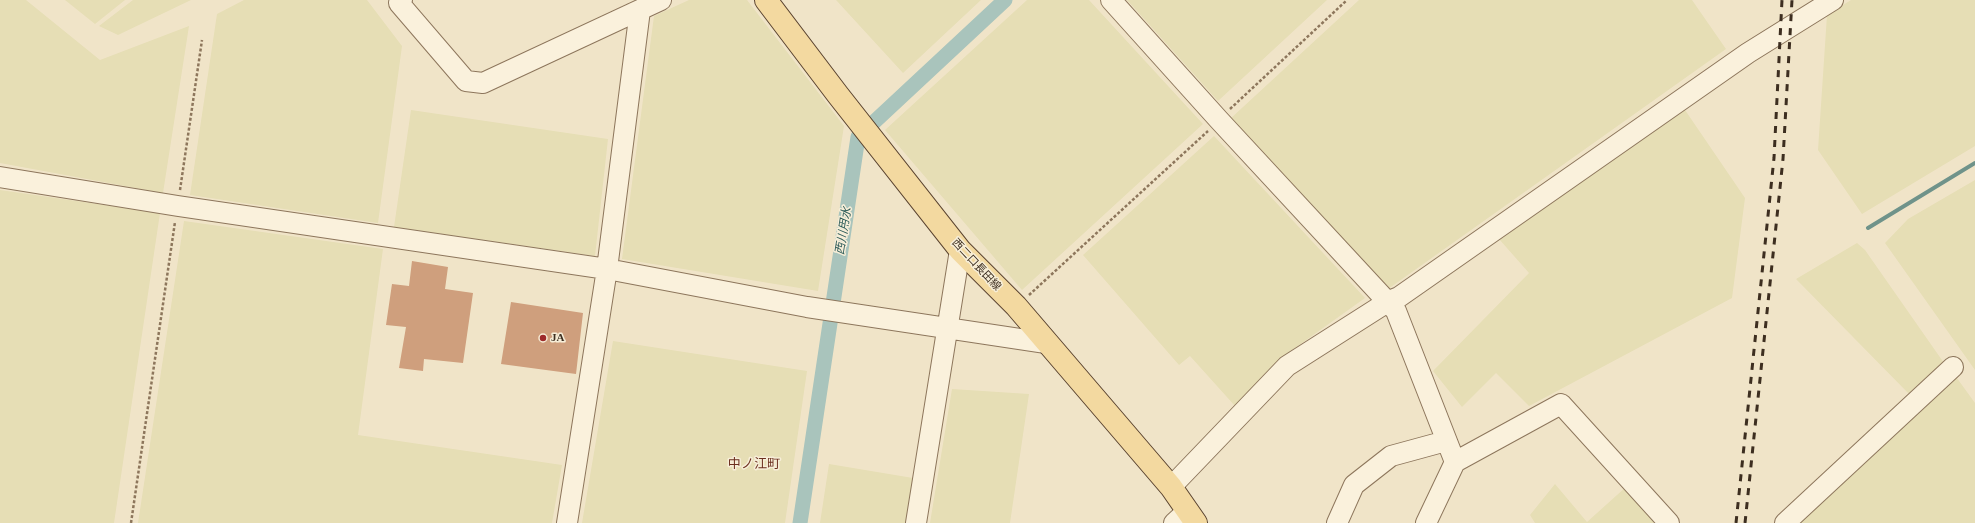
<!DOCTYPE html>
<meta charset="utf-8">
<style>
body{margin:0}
canvas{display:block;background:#f0e4c8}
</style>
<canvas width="1975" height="523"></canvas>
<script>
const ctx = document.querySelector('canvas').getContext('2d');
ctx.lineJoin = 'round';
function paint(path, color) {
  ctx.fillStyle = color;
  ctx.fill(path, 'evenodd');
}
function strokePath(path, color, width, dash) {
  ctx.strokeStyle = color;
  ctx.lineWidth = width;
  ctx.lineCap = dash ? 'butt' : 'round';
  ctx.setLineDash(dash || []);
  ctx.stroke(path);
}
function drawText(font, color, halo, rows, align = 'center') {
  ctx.font = font + ' "Times New Roman","Noto Sans JP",serif';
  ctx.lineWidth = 3;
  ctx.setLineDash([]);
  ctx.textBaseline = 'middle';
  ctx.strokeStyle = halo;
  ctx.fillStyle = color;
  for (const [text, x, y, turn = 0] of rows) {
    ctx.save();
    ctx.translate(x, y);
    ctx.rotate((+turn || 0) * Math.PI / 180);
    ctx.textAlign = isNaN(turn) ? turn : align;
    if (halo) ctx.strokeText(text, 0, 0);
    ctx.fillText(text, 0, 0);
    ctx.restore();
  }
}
paint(new Path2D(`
 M0 0H26L100 60 189 26 163 193 0 163Z
 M65 0H125L95 24Z
 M133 0H191L118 35 99 26Z
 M244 0H367L402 46 378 223 190 195 217 14Z
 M689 0H747L844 126 818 291 622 259 654 16Z
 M836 0H981L903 73Z
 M1027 0H1089L1203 124 1022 290 885 130Z
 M1127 0H1327L1218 101Z
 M1359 0H1692L1726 49 1388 289 1230 119Z
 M1851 0H1975V146L1862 214 1818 150 1827 15Z
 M411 110 608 139 595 256 394 227Z
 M1685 110 1745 198 1732 298 1529 406 1496 373 1462 407 1433 371 1529 273 1499 239Z
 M1214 136 1365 298 1281 358 1235 406 1190 356 1179 365 1083 255Z
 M1975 180V370L1885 243 1908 219Z
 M0 190 160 213 114 523H0Z
 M184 221 383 249 358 435 562 465 552 523H138Z
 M1857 243 1865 250 1944 363 1910 395 1796 279Z
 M613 341 807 371 785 523H582Z
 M1954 374 1975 403V523H1800Z
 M952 389 1029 394 1010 523H930Z
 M829 464 913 478 906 523H820Z
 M1555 484 1587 522 1627 486 1661 523H1535L1530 515Z`), '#e6deb5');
strokePath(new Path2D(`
 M1868 228 1975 163`), '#6f938a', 4);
strokePath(new Path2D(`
 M800 523 858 137 1005 0`), '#a9c4bc', 15);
paint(new Path2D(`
 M412 261 448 267 445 289 473 293 463 363 424 359 423 371 399 368 406 327 386 325 392 284 409 286Z
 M511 302 583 313 576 374 501 364Z`), '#cf9f7d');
const minor = new Path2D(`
 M402 0 399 3 466 81 483 83 661 0
 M1111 0 1219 120 1396 311 1455 462 1561 404 1669 523
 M0 177 178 206 607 269 807 307 1046 343
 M1171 487 1287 366 1389 301 1399 297 1748 53 1833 0
 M567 523 607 269 640 10
 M916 523 960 250
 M1174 523 1186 512
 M1337 523 1354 485 1391 456 1446 441
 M1426 523 1455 462
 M1785 523 1953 367`);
const major = new Path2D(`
 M766 0 838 95 960 250 1016 306 1171 487 1196 523`);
strokePath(minor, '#8d765c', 22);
strokePath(major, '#5b4430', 24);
strokePath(new Path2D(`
 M1230 109 1347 0
 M180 190 202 40
 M1029 295 1208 131
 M131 523 175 222`), '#8d765c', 2.5, [3, 2]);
strokePath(minor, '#faf1dc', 20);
strokePath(major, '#f3d9a0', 22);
strokePath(new Path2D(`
 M1736 523 1774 158 1782 0
 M1745 523 1783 159 1792 0`), '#3d2e20', 3, [7, 7]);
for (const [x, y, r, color] of [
 [543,338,4,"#9e2a2b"]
]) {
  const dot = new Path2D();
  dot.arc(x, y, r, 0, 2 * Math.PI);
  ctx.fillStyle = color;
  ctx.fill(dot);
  strokePath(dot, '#f7eed8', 1.5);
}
drawText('11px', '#3d2e20', '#f7eed8', [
 ["西二口長田線",976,265,47]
]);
drawText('bold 11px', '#3d2e20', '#f7eed8', [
 ["JA",551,338]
], 'left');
drawText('italic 12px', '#2f5d5a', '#f7eed8', [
 ["西川用水",844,231,-81]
]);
drawText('13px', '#6b2e1e', '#f7eed8', [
 ["中ノ江町",754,465]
]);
</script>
